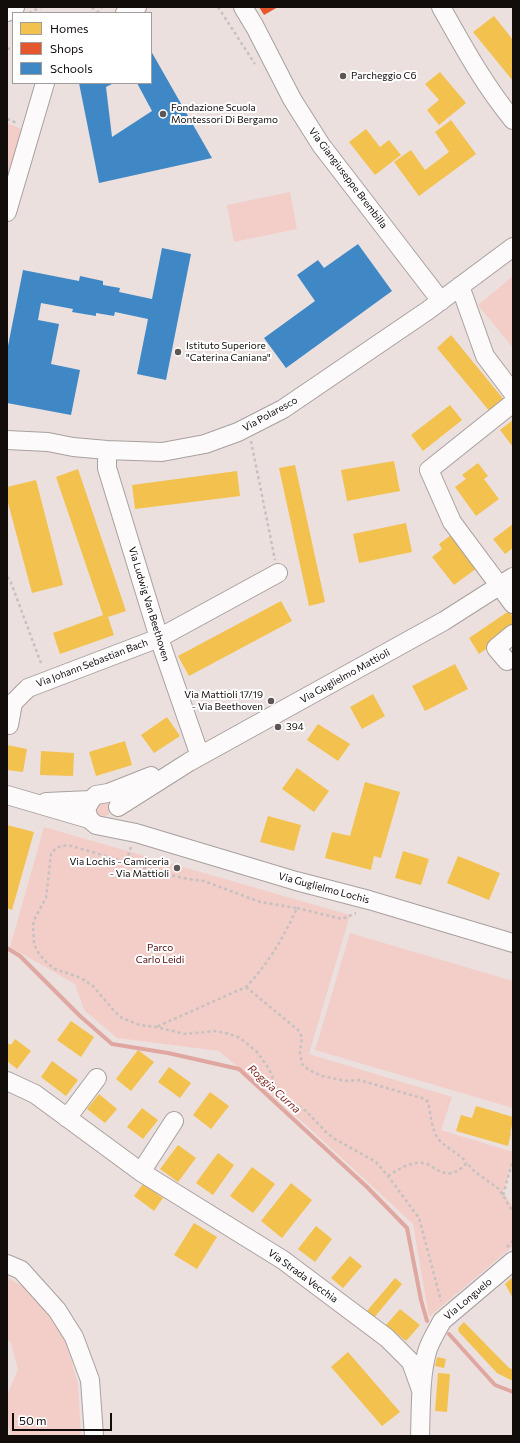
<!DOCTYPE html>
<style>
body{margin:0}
#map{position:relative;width:520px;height:1443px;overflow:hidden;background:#ebe0de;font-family:Commissioner,sans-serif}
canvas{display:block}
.frame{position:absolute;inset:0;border:8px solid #120c0b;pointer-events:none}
.legend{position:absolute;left:12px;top:12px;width:140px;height:72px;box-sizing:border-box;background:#fff;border:1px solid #a09e9d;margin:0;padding:5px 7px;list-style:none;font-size:12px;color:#120c0b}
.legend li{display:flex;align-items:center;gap:8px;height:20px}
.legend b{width:20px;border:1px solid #a09e9d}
.scale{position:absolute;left:12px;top:1413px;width:100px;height:18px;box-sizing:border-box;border:2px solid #120c0b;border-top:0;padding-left:5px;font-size:12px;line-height:14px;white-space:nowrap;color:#120c0b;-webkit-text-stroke:3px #fff;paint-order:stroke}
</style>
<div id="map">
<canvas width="520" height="1443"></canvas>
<div class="frame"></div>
<ul class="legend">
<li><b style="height:11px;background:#f2c14e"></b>Homes</li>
<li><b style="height:11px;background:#e4572e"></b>Shops</li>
<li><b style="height:11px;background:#3f88c5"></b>Schools</li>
</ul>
<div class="scale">50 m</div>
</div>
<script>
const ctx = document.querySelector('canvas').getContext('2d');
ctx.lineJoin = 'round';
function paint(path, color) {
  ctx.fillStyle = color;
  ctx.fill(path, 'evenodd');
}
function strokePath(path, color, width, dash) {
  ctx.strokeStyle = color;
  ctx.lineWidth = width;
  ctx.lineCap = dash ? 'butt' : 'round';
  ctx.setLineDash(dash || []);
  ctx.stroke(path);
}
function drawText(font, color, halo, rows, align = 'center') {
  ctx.font = font + ' Commissioner,sans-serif';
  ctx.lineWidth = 4;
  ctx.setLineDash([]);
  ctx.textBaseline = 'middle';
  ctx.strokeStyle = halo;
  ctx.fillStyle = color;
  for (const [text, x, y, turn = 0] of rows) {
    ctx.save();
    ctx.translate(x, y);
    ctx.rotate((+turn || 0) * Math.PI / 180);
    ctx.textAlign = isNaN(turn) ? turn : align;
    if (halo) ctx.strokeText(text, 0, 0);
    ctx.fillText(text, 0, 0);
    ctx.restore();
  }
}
paint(new Path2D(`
 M7 123 26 131 7 189Z
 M290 192 297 229 234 242 227 205Z
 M513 276V348L478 305Z
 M109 800C114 808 110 817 101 817L95 814 93 805Z
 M44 827 350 915 309 1054 452 1097 441 1130 513 1152V1164L503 1191 513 1207V1246L429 1317 413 1224 306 1125 219 1051 117 1038 84 1010 75 984 10 947Z
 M350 933 513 981V1108L315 1050Z
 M7 1277 35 1294 65 1338 78 1384 81 1436H11L7 1422V1395L18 1370 11 1343 7 1340Z`), '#f3cec9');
paint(new Path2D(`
 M494 16 513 40V81L473 32Z
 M440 72 466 103 439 125 427 110 439 100 425 84Z
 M451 120 476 154 419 196 394 162 411 150 425 170 449 152 435 132Z
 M366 129 380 147 389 140 401 155 375 175 349 142Z
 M451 335 505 401 491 413 437 348Z
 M450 405 462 420 423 451 411 435Z
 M513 420V447L500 430Z
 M394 461 400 491 347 501 341 470Z
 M478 463 488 476 484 479 499 499 476 516 455 487 466 479 462 475Z
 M295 465 325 602 309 606 279 468Z
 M78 469 126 611 108 617 114 635 60 654 53 633 103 615 56 477Z
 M237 471 240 496 135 509 132 485Z
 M36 480 63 585 32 593 7 499V487Z
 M406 523 412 552 359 563 353 534Z
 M513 524V548L505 554 493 539Z
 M455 532 477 568 454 585 432 557 442 549 439 544Z
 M281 601 292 621 189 676 178 656Z
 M509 611 513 617V630L479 654 469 638Z
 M455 664 468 689 425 711 412 686Z
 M373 694 385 716 362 729 350 707Z
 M167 717 180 736 154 753 141 735Z
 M318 724 350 744 338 761 307 740Z
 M125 741 132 765 96 776 89 752Z
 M7 745 27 749 23 772 7 770Z
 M41 751 74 753 73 776 40 775Z
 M297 768 329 791 314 812 282 789Z
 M365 782 400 792 381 858 374 856 371 870 325 858 332 832 350 836Z
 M268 816 301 825 294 851 260 842Z
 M7 825 34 832 12 910 7 908Z
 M403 851 429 859 421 885 395 878Z
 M458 856 500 873 489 900 447 883Z
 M71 1021 94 1037 81 1057 57 1040Z
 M15 1039 31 1051 17 1069 7 1061V1043L11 1045Z
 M138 1050 154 1062 131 1091 116 1079Z
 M52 1061 78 1080 66 1096 41 1077Z
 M169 1067 191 1083 180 1098 158 1082Z
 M210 1092 229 1106 211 1129 193 1115Z
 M99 1094 117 1109 105 1123 87 1109Z
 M476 1106 513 1117V1122L510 1133H511L508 1146 456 1131 461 1115 472 1118Z
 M142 1108 158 1120 143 1139 127 1127Z
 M178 1145 196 1158 178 1182 160 1169Z
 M218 1153 234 1165 213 1195 196 1183Z
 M252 1167 275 1184 253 1213 230 1196Z
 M291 1183 312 1200 282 1238 261 1221Z
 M143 1184 163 1198 154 1211 134 1196Z
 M194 1223 217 1237 197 1269 174 1255Z
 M316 1226 332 1239 315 1262 298 1249Z
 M350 1256 362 1266 343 1288 331 1278Z
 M513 1277V1298L505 1284Z
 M395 1278 402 1284 373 1319 366 1312Z
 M400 1309 420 1325 406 1341 386 1325Z
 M464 1322 508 1367 513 1370V1381L497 1373 459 1332 458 1328Z
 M348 1352 400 1412 382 1426 331 1367Z
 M437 1357 446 1359 444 1368 435 1366Z
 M438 1373 450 1374 447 1412 435 1411Z`), '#f2c14e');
paint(new Path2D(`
 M259 7H278L264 15Z`), '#e4572e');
paint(new Path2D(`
 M151 51 212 158 99 183 79 83H114L106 87 112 137 152 111 137 83H151Z
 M358 244 392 291 286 368 264 338 315 301 297 275 318 260 324 268Z
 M162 248 191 254 166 380 137 374 148 319 115 312 114 316 96 313V316L72 312 73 309 41 303 38 320 59 324 51 364 80 370 71 415 7 403V351L23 270 79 281 80 276 103 281V285L120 288 119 292 152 299Z`), '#3f88c5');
strokePath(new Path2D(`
 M7 948 20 956 80 1016 112 1044 168 1053 239 1069 367 1187 407 1228 421 1300 427 1321
 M449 1334 495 1385 513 1392`), '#dfa7a0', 4);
const minor = new Path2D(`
 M243 7 255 27 292 99 321 145 441 301
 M441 7C463 46 484 85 513 120
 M125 13 137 7
 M7 212 45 83
 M460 286 485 356 513 393
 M513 403 429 470 452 522 513 604
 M7 440 48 442 73 447 107 450 162 452 205 444 238 432 283 409 427 311 513 247
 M107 450V468L159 638 200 756
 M507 661 496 648 513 634
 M9 725 13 703 28 688 159 638 278 573
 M7 795 89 819 96 825 136 833 296 881 369 900 513 943
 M46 802 91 800
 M118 807 189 762 444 621 513 577
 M89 819 86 809 91 800 96 795 108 793 151 776
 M7 1081 35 1094 141 1172 283 1260 387 1338 411 1362 421 1390
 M67 1118 97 1078
 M141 1172 174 1121
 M7 1264 21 1270 57 1310 74 1337 90 1380 94 1436
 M420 1436C421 1410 420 1377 427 1352 430 1341 437 1331 442 1321L513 1261`);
const major = new Path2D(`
 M7 10 13 7`);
strokePath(minor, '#a8a09f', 20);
strokePath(major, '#a8a09f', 24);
strokePath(new Path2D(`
 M92 7 96 13
 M218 7 255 64
 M29 13 41 7
 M97 13 102 7
 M7 49 13 48
 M7 119 17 123
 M251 441 275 560
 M7 577 10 580 42 666
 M131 847 126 862 68 845 62 846 56 848 51 854 46 898 34 920 33 926 34 944 39 954 47 963 55 969 81 978 93 986 115 1012 122 1018 140 1025 156 1027 185 1034 216 1031 229 1034 240 1038 250 1046 257 1052 267 1066 271 1073 276 1087 284 1097 306 1111 327 1133 335 1139 376 1162 388 1176 419 1218 441 1301
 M126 862 170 875 188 879 204 881 260 902 297 908C284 937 268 964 246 987L156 1027
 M297 908 342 919 356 913
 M246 987 298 1030 302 1037 300 1054 302 1064 309 1070 322 1076 346 1081 359 1080 425 1099 428 1102C431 1114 431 1131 440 1141 449 1150 460 1154 467 1163
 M388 1176C397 1170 411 1161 423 1163 427 1163 431 1166 434 1168 449 1177 455 1174 467 1163L474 1171 499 1189 513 1212
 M503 1195 513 1160
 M507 1247 513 1241`), '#c5c1c0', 2.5, [3, 3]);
strokePath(minor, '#fcfafa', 18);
strokePath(major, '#fcfafa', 22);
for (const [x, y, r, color] of [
 [343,76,4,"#5e5655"],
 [163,114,4,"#5e5655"],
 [178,352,4,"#5e5655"],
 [271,701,4,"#5e5655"],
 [278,727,4,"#5e5655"],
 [177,868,4,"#5e5655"]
]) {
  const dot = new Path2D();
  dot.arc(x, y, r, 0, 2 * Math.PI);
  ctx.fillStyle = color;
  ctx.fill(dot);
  strokePath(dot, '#fff', 1.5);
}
drawText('10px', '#120c0b', '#fff', [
 ["Parcheggio C6",351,76],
 ["Fondazione Scuola",171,108],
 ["Montessori Di Bergamo",171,120],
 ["Istituto Superiore",186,346],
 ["\"Caterina Caniana\"",186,358],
 ["Via Mattioli 17/19",263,695,"right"],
 ["- Via Beethoven",263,707,"right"],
 ["394",286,727],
 ["Via Lochis - Camiceria",169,862,"right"],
 ["- Via Mattioli",169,874,"right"]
], 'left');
drawText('10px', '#120c0b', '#fff', [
 ["Via Giangiuseppe Brembilla",348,178,53],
 ["Via Polaresco",270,414,-29],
 ["Via Ludwig Van Beethoven",149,604,73],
 ["Via Johann Sebastian Bach",92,663,-21],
 ["Via Guglielmo Mattioli",345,676,-29],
 ["Via Guglielmo Lochis",324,888,15],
 ["Via Strada Vecchia",303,1276,36],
 ["Via Longuelo",468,1299,-40]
]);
drawText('10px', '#500d0b', '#fff', [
 ["Parco",160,948],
 ["Carlo Leidi",160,960]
]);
drawText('italic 11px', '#802722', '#fff', [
 ["Roggia Curna",274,1089,42]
]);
</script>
